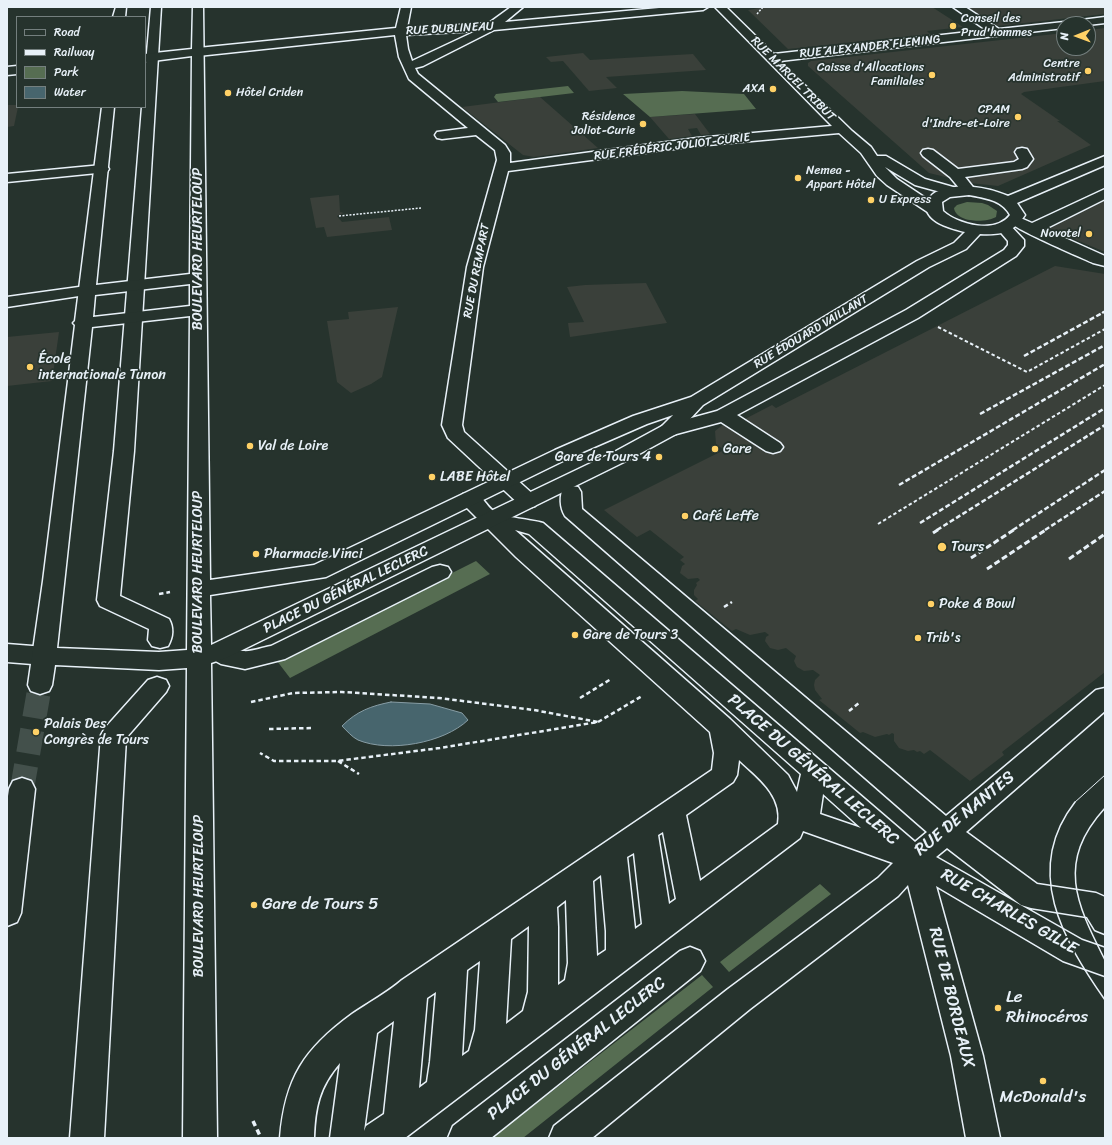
<!DOCTYPE html>
<meta charset="utf-8">
<style>
body{margin:0}
#map{position:relative;width:1112px;height:1145px;overflow:hidden;background:#26332d;font-family:Sriracha,sans-serif}
canvas{display:block}
.frame{position:absolute;inset:0;border:8px solid #e8f1f8;pointer-events:none}
.legend{position:absolute;left:16px;top:16px;width:130px;height:92px;box-sizing:border-box;background:#26332d;border:1px solid #747f7e;margin:0;padding:5px 7px;list-style:none;font-size:12px;color:#e8f1f8}
.legend li{display:flex;align-items:center;gap:8px;height:20px}
.legend b{width:20px;border:1px solid #747f7e}
.north{position:absolute;left:1056px;top:16px;width:40px;height:40px;box-sizing:border-box;background:#26332d;border:1px solid #747f7e;border-radius:50%;rotate:269deg;font-size:11px;font-weight:700;line-height:16px;text-align:center;color:#e8f1f8}
.north::after{content:'';display:block;margin:auto;width:14px;height:18px;background:#ffd166;clip-path:polygon(50% 0,100% 100%,50% 72%,0 100%)}
</style>
<div id="map">
<canvas width="1112" height="1145"></canvas>
<div class="frame"></div>
<ul class="legend">
<li><b style="height:5px;background:#26332d"></b>Road</li>
<li><b style="height:5px;background:#e8f1f8"></b>Railway</li>
<li><b style="height:11px;background:#566d52"></b>Park</li>
<li><b style="height:11px;background:#47656d"></b>Water</li>
</ul>
<div class="north">N</div>
</div>
<script>
const ctx = document.querySelector('canvas').getContext('2d');
ctx.lineJoin = 'round';
function paint(path, color) {
  ctx.fillStyle = color;
  ctx.fill(path, 'evenodd');
}
function strokePath(path, color, width, dash) {
  ctx.strokeStyle = color;
  ctx.lineWidth = width;
  ctx.lineCap = dash ? 'butt' : 'round';
  ctx.setLineDash(dash || []);
  ctx.stroke(path);
}
function drawText(font, color, halo, rows, align = 'center') {
  ctx.font = font + ' Sriracha,sans-serif';
  ctx.lineWidth = 3.5;
  ctx.setLineDash([]);
  ctx.textBaseline = 'middle';
  ctx.strokeStyle = halo;
  ctx.fillStyle = color;
  for (const [text, x, y, turn = 0] of rows) {
    ctx.save();
    ctx.translate(x, y);
    ctx.rotate((+turn || 0) * Math.PI / 180);
    ctx.textAlign = isNaN(turn) ? turn : align;
    if (halo) ctx.strokeText(text, 0, 0);
    ctx.fillText(text, 0, 0);
    ctx.restore();
  }
}
paint(new Path2D(`
 M765 7H932L963 27 927 31 930 34 788 49 748 10Z
 M967 7H1105V14L998 26Z
 M1105 28V81L1024 92 1021 94 1060 121H1057L1091 145 998 186 970 183 929 173 808 66V63L811 61 1064 33V48H1088V30Z
 M583 53 590 60 693 54 706 70 606 77 617 88 589 91 563 61 551 62 546 57Z
 M540 97 598 148 534 157 523 155 462 107Z
 M7 105H17L18 107 14 126 7 127Z
 M695 114 710 134 701 135 697 128 688 129 692 136 669 139 650 117Z
 M339 195 340 212 344 213 337 216 342 222 389 217 392 230 327 237 324 227 316 228 310 198Z
 M1105 196V252L1043 226Z
 M1055 266 1105 274V672L1002 752 1004 755 970 781 930 750 924 754 920 751 917 752 914 750 908 751 899 748 894 741V734L892 733 889 735 887 734 875 737 863 732 860 733 819 700 822 699 815 690 814 685 815 680 820 675 813 670 804 671 797 667 794 661 796 656 786 648 778 650 770 648 765 641 766 637 769 635 765 632 750 635 736 629 732 631 695 601 698 599 694 595V590L697 585 696 583 700 580 698 578 688 579 680 573 682 566 685 564 680 560 684 557 650 530 637 537 604 510 724 450 716 444 715 431 724 424 731 429 746 422 743 420 772 405 776 408Z
 M646 283 667 323 570 337 568 323 584 322 567 287 585 285Z
 M398 307 382 377 371 384 351 393 337 382 327 321 349 319 348 312Z
 M59 332 52 381 7 386V337Z`), '#3a403a');
paint(new Path2D(`
 M568 86 574 93 498 102 494 97 496 94Z
 M682 91 744 94 756 109 650 117 623 94Z
 M967 202 982 203 988 205 997 211 996 217C986 223 956 223 954 208L957 205Z
 M476 561 490 574 290 678 277 661Z
 M820 884 831 894 729 972 720 962Z
 M702 975 713 987 523 1138H492Z`), '#566d52');
const water = new Path2D(`
 M391 702 430 704 462 713 468 720C444 743 389 753 358 740 352 737 347 731 342 726 357 711 371 706 391 702Z`);
paint(water, '#47656d');
strokePath(water, '#879da5', 1);
strokePath(new Path2D(`
 M22 789 40 685`), '#43504b', 24, [24, 12]);
const minor = new Path2D(`
 M151 7H161L134 451 120 596 169 619C174 628 173 637 168 646L160 648 152 646 148 640 149 629 100 606 97 600 114 451 142 107H145V75Z
 M401 7H411L407 28 489 23 511 7H523L505 22 670 7H708L703 10 494 30 423 66 415 68 418 74 505 145 510 153V163L697 138 832 126 715 7H726L774 54 986 30 953 7H965L999 29 1064 22 1068 23 1073 21 1105 17V23L1088 25V24H1064V28L780 61 852 131 871 147 877 156H886L925 179 960 189 950 177 923 156 921 153 923 150 928 149 933 150 958 169 1014 162 1019 159 1015 152 1017 149 1022 148 1027 149 1033 159 1027 167 1022 169 965 177 976 191 974 194 969 195 962 192 960 195 955 196 915 185 885 167 897 179 939 207 941 210 939 213 934 214 929 213 887 185 877 176 861 153 839 133 697 146 508 171 483 267 462 425 464 432 535 496 538 501 535 506 528 508 521 506 448 438 442 425 467 267 497 160 495 150 476 135 442 139 437 138 435 135 437 132 468 128 409 79 399 57 395 35 198 56 194 54 192 52 194 50 198 48 396 28ZM476 31 412 61 408 49 406 35Z
 M17 66V74L7 75V67Z
 M102 165 107 166 109 169 107 172 7 182V174Z
 M1105 189V199L1045 229 1105 256V266L1093 263C1080 257 1014 229 1008 221L1011 218 1016 216 1032 223Z
 M1004 222 1009 224 1024 240V246L1016 256 918 318 737 415 780 443 783 447 780 451 773 453 766 451 721 422 669 436 662 434 659 430 662 426 717 411 906 310 1004 250 1008 245V241L996 227 999 224Z
 M86 286 92 288 94 291 92 294 7 307V297Z
 M571 486 578 487 581 492 582 509 946 816 1096 690 1105 688V711L966 832 1037 884 1096 893 1105 897V934L1095 930 1087 917 1031 908 1021 905 947 848 936 857 1082 940 1105 948V976L1063 961 936 886 983 1056 1000 1138H966L951 1056 908 885 898 896 750 1009 592 1138H549L554 1126 728 989 878 878 893 863 803 831 800 838 405 1138H330L340 1063C319 1087 315 1108 314 1138H280C285 1078 304 1049 352 1014 368 1003 387 993 402 980L712 770 714 753 710 732 516 557 463 504 460 499 463 494C483 489 483 505 496 513 504 517 533 520 543 523L915 842 927 832 565 516C560 508 559 495 564 487ZM515 530 529 534 801 774 797 792 788 775 730 719ZM739 760C757 777 783 795 778 824L700 881 686 815 733 782 737 775ZM823 794 861 828 820 814ZM663 832 676 899 669 904 658 835ZM634 853 642 924 635 929 627 857ZM601 875 606 931V950L597 956 593 881ZM566 900 568 963 565 980 558 985V927L557 907ZM529 926 528 992 523 1011 506 1024 511 939ZM480 961 475 1030 469 1051 462 1056 467 970ZM436 992 430 1062 427 1082 419 1088 427 998ZM394 1021 384 1114 366 1126 364 1131 377 1033Z
 M440 565 448 567 451 572 448 577 285 659 245 669 221 664 210 658 206 652 210 646C224 642 229 650 243 651 252 652 263 647 271 646L432 567Z
 M7 644 45 647 53 650 57 656 53 662 45 665 7 662Z
 M157 677 166 680 169 686 166 692 126 738 104 1138H70L101 735 105 728 148 680Z
 M690 947 700 951 705 961 700 971 491 1138H448L453 1126 680 951Z`);
const major = new Path2D(`
 M116 7H126L125 17H113Z
 M193 7H203L210 580 314 565 555 450 633 416 691 397 917 261 954 243 965 232C953 229 923 222 927 204 928 199 932 194 936 192 959 182 987 187 1008 196L1105 156V165L1017 203 1025 215C1013 233 1001 235 980 234L966 249 929 267 703 405 676 434 630 459 226 658 211 663 217 1138H183L187 668 159 670 55 665 52 685 49 691 40 694 31 691 28 685 43 581 75 325 73 323 75 321 102 107H114L96 285 190 274 192 56 145 62V54L192 49ZM969 195C985 198 1002 200 1010 215 996 234 958 225 943 211L942 202 950 197ZM190 284V306L93 317 95 295ZM190 316 187 650 159 652 57 648 92 327ZM673 415 662 426 616 451 211 645 210 595 326 577 569 458 647 424Z
 M22 778 31 781 35 789 21 913 17 922 7 926V803L9 789 13 781Z`);
strokePath(minor, '#e8f1f8', 3);
strokePath(major, '#e8f1f8', 3);
strokePath(new Path2D(`
 M757 14 763 7
 M339 216 421 208`), '#e8f1f8', 1.5, [2, 1.5]);
strokePath(new Path2D(`
 M938 327 1027 372 1105 329
 M878 524 1105 385`), '#e8f1f8', 2, [3.5, 2.5]);
strokePath(new Path2D(`
 M159 594 170 592
 M724 607 732 602
 M580 698 611 679
 M251 702 293 693 342 692 439 698 534 710 598 722 440 748 337 761H274L260 753
 M849 711 859 703
 M598 722 642 696
 M269 729 312 728
 M338 761 359 774`), '#e8f1f8', 2.5, [4.5, 3]);
strokePath(new Path2D(`
 M253 1121 261 1138`), '#e8f1f8', 3.5, [5.5, 4]);
paint(minor, '#26332d');
paint(major, '#26332d');
strokePath(new Path2D(`
 M1074 803 1105 775`), '#e8f1f8', 1);
strokePath(new Path2D(`
 M1075 802C1022 870 1063 940 1105 1000
 M1105 808C1056 862 1076 903 1105 960`), '#e8f1f8', 1.5);
strokePath(new Path2D(`
 M1102 313 1105 311`), '#e8f1f8', 2, [4, 2]);
strokePath(new Path2D(`
 M1024 356 1104 312
 M980 414 1105 345
 M899 485 1105 364
 M920 523 1105 408
 M937 530 1105 425
 M1013 530 1105 470
 M1045 530 1105 491`), '#e8f1f8', 2.5, [5, 2.5]);
strokePath(new Path2D(`
 M933 533 939 529
 M971 558 1015 529
 M1069 559 1105 534
 M987 569 1047 529`), '#e8f1f8', 3, [6, 3]);
for (const [x, y, r, color] of [
 [953,26,4,"#ffd166"],
 [1088,71,4,"#ffd166"],
 [932,75,4,"#ffd166"],
 [773,89,4,"#ffd166"],
 [228,93,4,"#ffd166"],
 [1018,117,4,"#ffd166"],
 [643,124,4,"#ffd166"],
 [798,178,4,"#ffd166"],
 [871,200,4,"#ffd166"],
 [1089,234,4,"#ffd166"],
 [30,367,4,"#ffd166"],
 [250,446,4,"#ffd166"],
 [715,449,4,"#ffd166"],
 [659,457,4,"#ffd166"],
 [432,477,4,"#ffd166"],
 [685,516,4,"#ffd166"],
 [942,547,5,"#ffd166"],
 [256,554,4,"#ffd166"],
 [931,604,4,"#ffd166"],
 [575,635,4,"#ffd166"],
 [918,638,4,"#ffd166"],
 [36,732,4,"#ffd166"],
 [254,905,4,"#ffd166"],
 [998,1008,4,"#ffd166"],
 [1043,1081,4,"#ffd166"]
]) {
  const dot = new Path2D();
  dot.arc(x, y, r, 0, 2 * Math.PI);
  ctx.fillStyle = color;
  ctx.fill(dot);
  strokePath(dot, '#26332d', 1.5);
}
drawText('12px', '#e8f1f8', '#26332d', [
 ["Conseil des",961,19,"left"],
 ["Prud'hommes",961,33,"left"],
 ["Centre",1080,64],
 ["Administratif",1080,78],
 ["Caisse d'Allocations",924,68],
 ["Familiales",924,82],
 ["AXA",765,89],
 ["Hôtel Criden",236,93,"left"],
 ["CPAM",1010,110],
 ["d'Indre-et-Loire",1010,124],
 ["Résidence",635,117],
 ["Joliot-Curie",635,131],
 ["Nemea -",806,171,"left"],
 ["Appart Hôtel",806,185,"left"],
 ["U Express",879,200,"left"],
 ["Novotel",1081,234]
], 'right');
drawText('12px', '#e8f1f8', '#26332d', [
 ["RUE DUBLINEAU",450,29,-3],
 ["RUE ALEXANDER FLEMING",870,47,-6],
 ["RUE MARCEL TRIBUT",793,79,45],
 ["RUE FRÉDÉRIC JOLIOT-CURIE",672,147,-7],
 ["RUE DU REMPART",477,271,-79],
 ["RUE ÉDOUARD VAILLANT",811,332,-31]
]);
drawText('14px', '#e8f1f8', '#26332d', [
 ["BOULEVARD HEURTELOUP",198,249,-90],
 ["BOULEVARD HEURTELOUP",198,572,-90],
 ["PLACE DU GÉNÉRAL LECLERC",346,590,-26],
 ["BOULEVARD HEURTELOUP",199,896,-90]
]);
drawText('14px', '#e8f1f8', '#26332d', [
 ["École",38,359],
 ["internationale Tunon",38,375],
 ["Val de Loire",258,446],
 ["Gare",723,449],
 ["Gare de Tours 4",651,457,"right"],
 ["LABE Hôtel",440,477],
 ["Café Leffe",693,516],
 ["Tours",951,547],
 ["Pharmacie Vinci",264,554],
 ["Poke & Bowl",939,604],
 ["Gare de Tours 3",583,635],
 ["Trib's",926,638],
 ["Palais Des",44,724],
 ["Congrès de Tours",44,740]
], 'left');
drawText('17px', '#e8f1f8', '#26332d', [
 ["PLACE DU GÉNÉRAL LECLERC",813,770,41],
 ["RUE DE NANTES",965,814,-39],
 ["RUE CHARLES GILLE",1009,912,30],
 ["RUE DE BORDEAUX",951,998,76],
 ["PLACE DU GÉNÉRAL LECLERC",577,1049,-38]
]);
drawText('17px', '#e8f1f8', '#26332d', [
 ["Gare de Tours 5",262,905],
 ["Le",1006,998],
 ["Rhinocéros",1006,1018],
 ["McDonald's",1043,1098,"center"]
], 'left');
</script>
